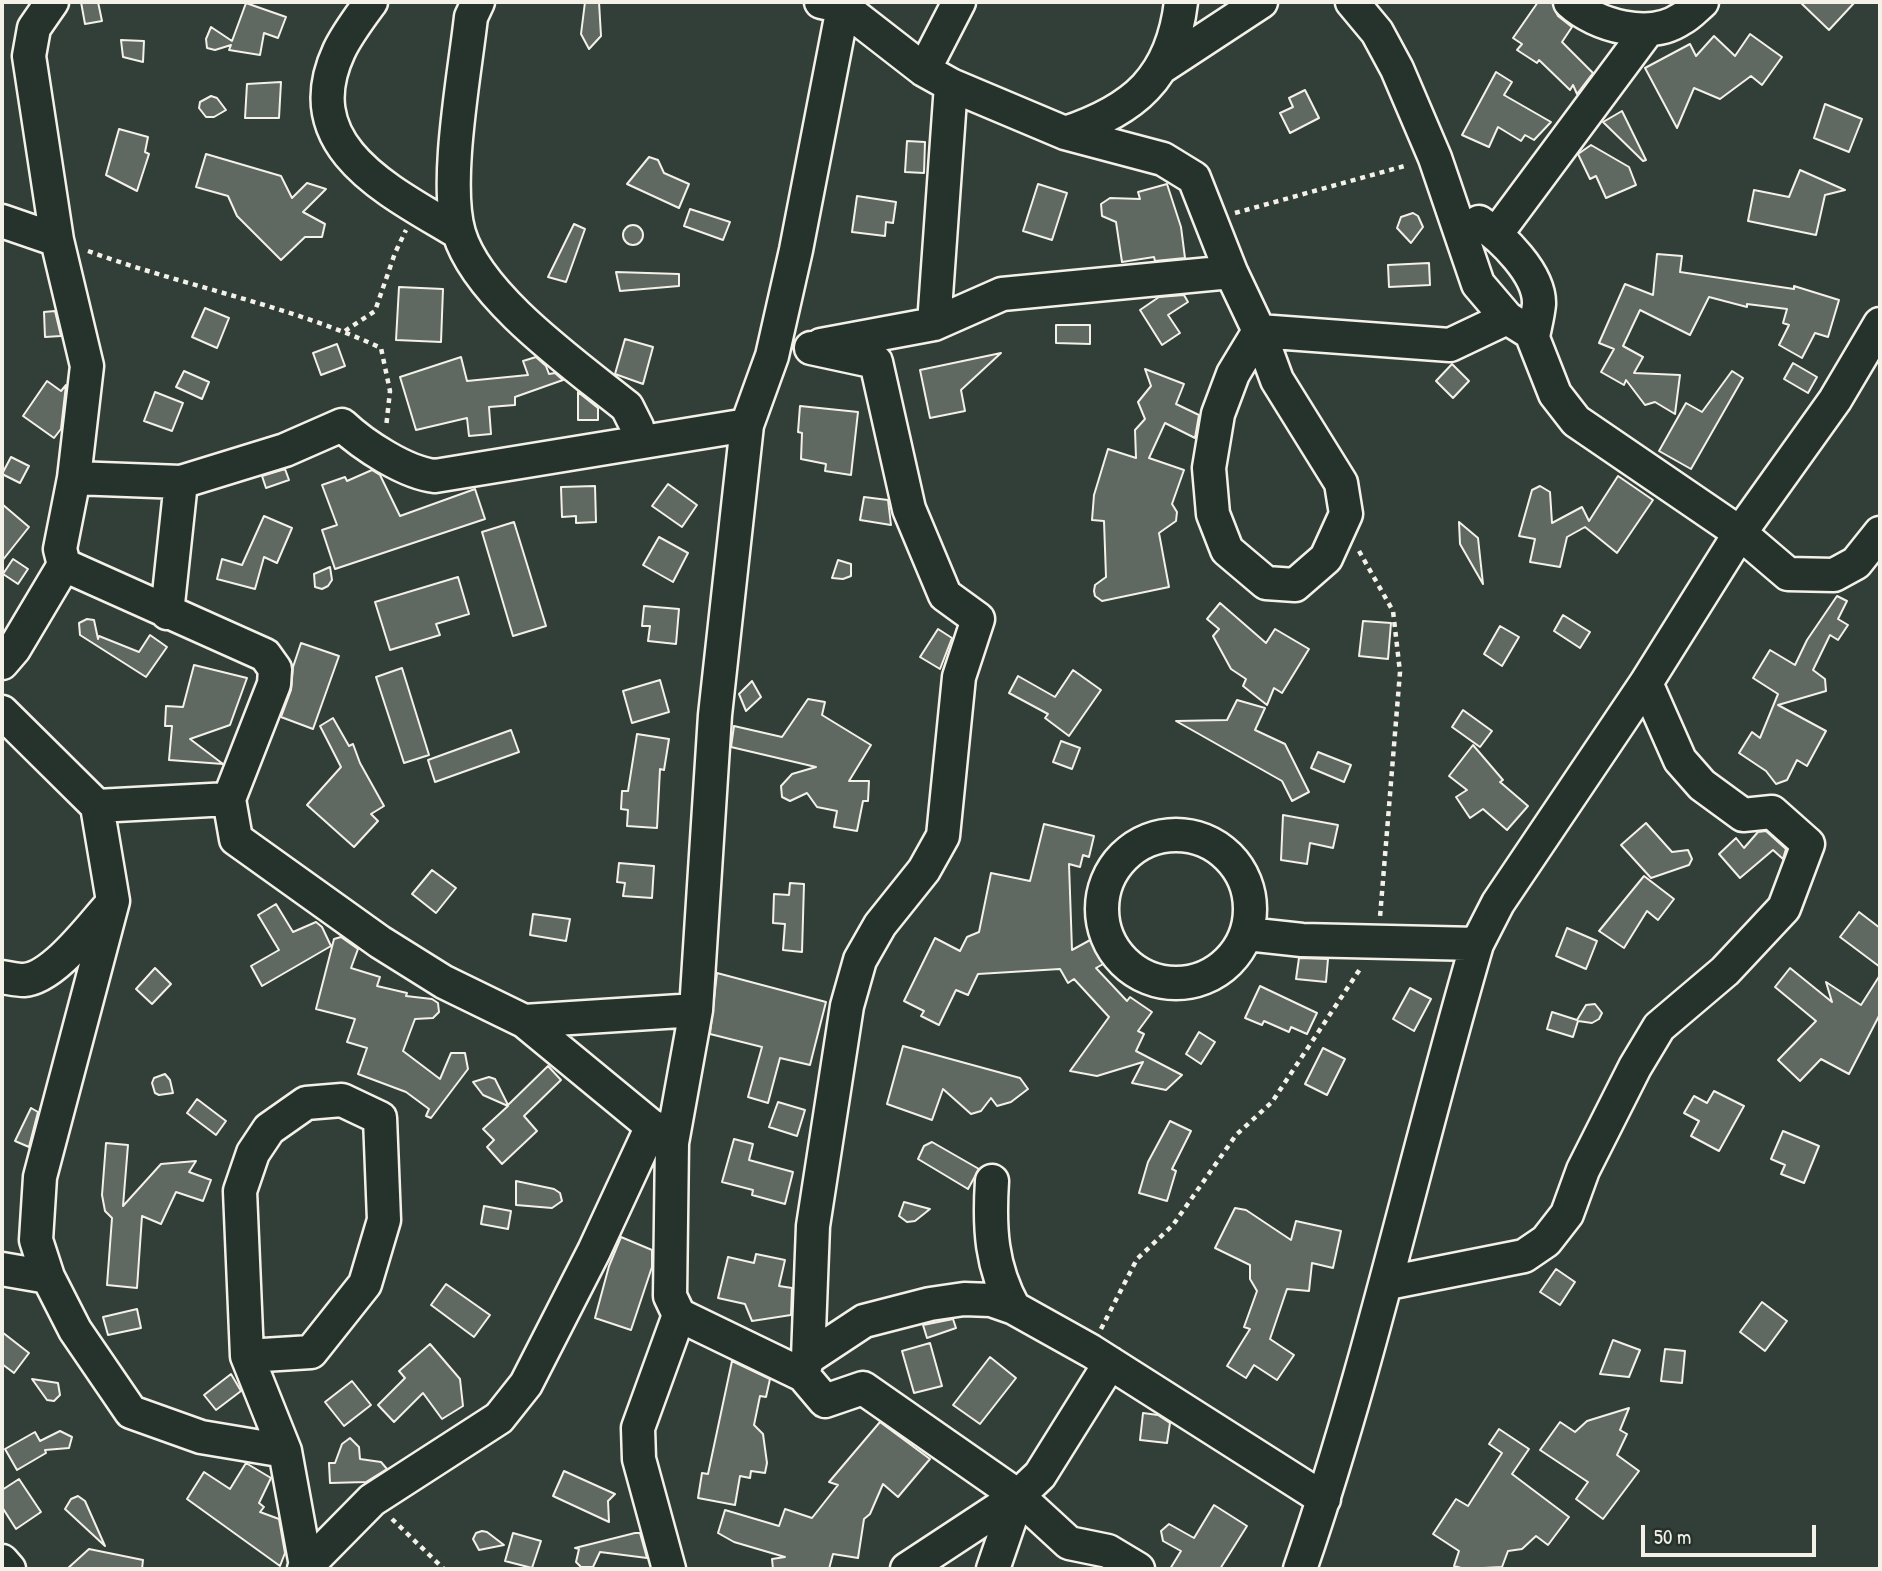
<!DOCTYPE html>
<style>
body{margin:0}
#map{position:relative;width:1882px;height:1571px;overflow:hidden;background:#323e38;font-family:"Patrick Hand",sans-serif}
canvas{display:block}
.frame{position:absolute;inset:0;border:4px solid #f4f1e8;pointer-events:none}
.scale{position:absolute;left:1641px;top:1525px;width:175px;height:32px;box-sizing:border-box;border:4px solid #f4f1e8;border-top:0;padding-left:9px;font-size:21px;line-height:24px;white-space:nowrap;color:#f4f1e8;-webkit-text-stroke:5px #26332d;paint-order:stroke}
</style>
<div id="map">
<canvas width="1882" height="1571"></canvas>
<div class="frame"></div>
<div class="scale">50 m</div>
</div>
<script>
const ctx = document.querySelector('canvas').getContext('2d');
ctx.lineJoin = 'round';
function paint(path, color) {
  ctx.fillStyle = color;
  ctx.fill(path, 'evenodd');
}
function strokePath(path, color, width, dash) {
  ctx.strokeStyle = color;
  ctx.lineWidth = width;
  ctx.lineCap = dash ? 'butt' : 'round';
  ctx.setLineDash(dash || []);
  ctx.stroke(path);
}
const building = new Path2D(`
 M81 2H98L102 21 85 24Z
 M585 2H599L601 36 589 49 581 34Z
 M1538 2H1552L1558 16 1572 27 1562 42 1593 73 1577 94 1573 85 1570 90 1539 60 1537 63 1517 50 1522 44 1513 38Z
 M1800 2H1855L1829 30Z
 M246 3 286 17 278 38 264 33 260 55 229 50 231 45 215 50 207 48 206 39 211 27 232 41Z
 M1750 34 1782 57 1762 85 1751 76 1720 99 1694 88 1677 128 1645 68 1690 44 1696 56 1714 36 1735 56Z
 M121 40 144 41 143 62 123 57Z
 M1496 72 1512 82 1504 95 1551 122 1534 140 1525 135 1521 141 1498 127 1489 147 1462 135Z
 M281 82 279 118H245L247 84Z
 M1305 90 1319 118 1290 133 1280 113 1293 107 1289 98Z
 M211 96 217 98 226 110 214 117H206L199 108 200 102Z
 M1825 104 1862 119 1849 152 1814 138Z
 M1622 111 1646 160 1643 161 1603 122Z
 M119 129 148 137 145 152 149 154 137 191 106 175Z
 M907 141 925 142 924 173 905 172Z
 M1591 145 1629 167 1636 185 1606 198 1596 176 1590 179 1578 154Z
 M206 154 281 176 292 198 307 183 326 189 303 212 325 224 322 237H305L281 260 237 216 228 196 196 187Z
 M649 157 658 160 664 173 689 184 679 208 627 184Z
 M1800 170 1845 190 1825 195 1816 235 1748 221 1754 190 1789 197Z
 M1038 184 1067 193 1052 240 1023 231Z
 M1167 184 1181 227 1185 258 1155 261 1154 257 1122 262 1116 222 1102 216 1101 204 1110 198 1140 199 1138 192Z
 M857 196 896 202 893 223 886 222 885 236 852 232Z
 M690 209 730 222 723 240 684 226Z
 M1413 213 1418 216 1423 227 1411 243 1397 228 1401 217Z
 M574 224 585 229 566 282 548 277Z
 M623 235a10 10 0 1 1 20 0a10 10 0 1 1-20 0Z
 M1657 254 1682 256 1680 272 1794 289V286L1839 300 1828 337 1815 333 1802 358 1779 345 1789 325 1783 323 1787 309 1747 304V307L1709 297 1690 335 1640 310 1623 346 1643 357 1634 373 1680 375 1675 414 1655 402 1645 405 1626 380 1624 385 1601 372 1614 349 1599 343 1625 284 1653 295Z
 M1429 263 1430 285 1389 287 1388 265Z
 M616 272 679 274V286L620 291Z
 M399 287 443 289 441 342 396 340Z
 M1184 295 1188 302 1168 315 1180 333 1162 345 1140 310 1159 297Z
 M205 308 229 318 217 348 192 337Z
 M55 311 61 336 45 337 44 312Z
 M1056 325H1090V344L1056 343Z
 M625 339 653 347 643 384 615 374Z
 M337 344 345 366 321 375 313 353Z
 M1001 353 961 390 965 411 930 418 920 370Z
 M461 357 467 381 528 375 523 361 536 357 546 366 549 374 555 373 563 380 515 397V405L489 407 491 434 469 436 467 418 416 430 400 377Z
 M1793 363 1817 377 1808 393 1784 379Z
 M1452 364 1469 381 1453 398 1436 381Z
 M1145 369 1184 384 1176 404 1199 415 1195 438 1165 423 1149 458 1184 470 1172 504 1177 512 1176 521 1159 533 1169 587 1102 601 1095 596 1094 591 1095 585 1106 577 1104 521 1092 520 1094 495 1108 449 1136 458 1135 430 1145 419 1138 402 1151 386Z
 M184 371 209 382 202 399 176 387Z
 M1732 371 1743 378 1691 469 1659 451 1686 403 1702 412Z
 M47 381 61 391 66 385 61 429 54 438 23 416Z
 M155 392 183 403 172 431 144 421Z
 M578 392 598 408V420H578Z
 M800 406 858 412 851 475 825 471 826 464 801 459 802 433 798 432Z
 M11 457 29 466 20 483 2 474Z
 M285 469 289 480 266 488 262 476Z
 M372 470 380 475 400 516 475 489 485 519 335 569 322 530 337 525 322 485 345 477 347 481Z
 M1618 476 1653 500 1617 553 1585 527 1567 537 1560 567 1530 562 1535 539 1519 536 1532 490 1540 486 1550 492 1552 523 1582 507 1589 521Z
 M668 484 697 505 682 527 652 506Z
 M595 486 596 522 576 523V516L562 517 561 487Z
 M864 497 888 500 891 525 860 520Z
 M2 504 29 527 2 561Z
 M264 516 292 528 277 563 264 557 255 589 217 579 222 559 242 565Z
 M514 522 546 626 513 636 482 532Z
 M1459 522 1478 538 1483 584 1460 544Z
 M659 537 688 553 673 582 643 565Z
 M13 559 28 569 18 584 3 574Z
 M838 560 851 564V576L843 579 832 578Z
 M330 567 332 580 328 586 322 589 315 587 314 574Z
 M458 577 469 614 436 624 440 635 390 650 375 602Z
 M1837 596 1847 601 1838 619 1848 625 1838 640 1830 635 1813 670 1825 679 1826 691 1778 705 1826 731 1807 766 1797 760 1787 780 1776 784 1766 771 1739 753 1752 732 1760 738 1778 694 1753 678 1770 650 1795 665 1807 640Z
 M1220 603 1266 643 1275 629 1309 649 1282 693 1274 688 1267 705 1243 686 1246 679 1231 669 1213 636 1219 629 1207 619Z
 M644 606 679 609 676 644 648 641 650 626H642Z
 M1563 615 1590 632 1580 648 1554 631Z
 M87 619 94 620 98 639 99 636 139 652 150 635 167 647 146 677 80 635 79 623Z
 M1363 621 1391 623 1388 659 1359 656Z
 M1500 626 1519 637 1502 666 1484 654Z
 M938 629 952 638 940 669 920 657Z
 M301 643 339 656 313 729 281 717 291 690 293 667Z
 M194 665 247 678 230 725 190 739 223 764 169 760 172 726H165L166 706 183 707Z
 M402 668 429 755 404 763 376 677Z
 M1073 670 1101 690 1069 736 1045 718 1048 714 1009 693 1018 676 1055 697Z
 M660 680 669 712 632 723 623 691Z
 M752 681 761 697 746 711 739 694Z
 M808 699 825 702 822 715 871 745 849 781H869L868 801H863L857 831 834 827 837 811 817 807 807 793 790 801 782 797 781 786 792 774 816 767 731 747 734 726 782 737Z
 M1237 700 1265 708 1255 730 1285 744 1309 792 1292 801 1282 781 1176 721 1227 720Z
 M1463 710 1492 731 1480 747 1452 727Z
 M333 718 349 746 353 744 360 763 384 806 371 814 378 821 354 847 307 805 341 767 320 726Z
 M511 730 519 752 435 782 428 760Z
 M637 734 669 739 664 770 660 769 657 828 627 826 628 810 621 809 622 791H628Z
 M1061 741 1080 748 1072 769 1053 762Z
 M1473 745 1503 780 1500 782 1528 806 1507 830 1483 809 1470 818 1456 797 1467 790 1449 776Z
 M1318 752 1351 765 1344 782 1311 768Z
 M1283 815 1338 825 1333 848 1310 843 1307 864 1281 860Z
 M1646 823 1672 852 1688 850 1692 859 1689 865 1651 878 1621 845Z
 M1044 824 1094 836 1089 857 1083 855 1080 867 1069 864 1072 950 1092 939 1105 963 1096 968 1127 1001 1130 997 1152 1012 1138 1031 1144 1034 1136 1051 1182 1075 1166 1090 1132 1083 1143 1062 1097 1076 1070 1071 1109 1017 1074 979 1068 983 1060 969 978 974 968 995 956 990 939 1025 921 1016 924 1011 904 1001 935 938 960 951 967 937 979 932 991 873 1030 881Z
 M1766 831 1786 849 1783 859 1773 850 1740 878 1719 854 1736 838 1744 848 1758 832Z
 M619 863 654 866 652 898 623 896 625 883 617 882Z
 M432 870 456 888 436 913 412 894Z
 M1644 876 1674 899 1658 920 1647 911 1624 948 1599 931Z
 M790 883 804 884 802 952 783 950 785 924 773 923 774 894 789 895Z
 M276 904 293 932 316 922 322 927 331 946 262 986 251 966 279 950 258 915Z
 M1859 912 1880 928V967L1840 937Z
 M533 914 570 919 566 941 530 935Z
 M1567 928 1597 941 1586 969 1556 956Z
 M341 937 358 949 351 968 380 977 377 986 407 993 406 996 432 999 438 1003 439 1012 433 1018 415 1019 403 1051 440 1079 451 1053H465L468 1069 431 1118 426 1116 429 1109 406 1092 358 1074 367 1048 347 1042 355 1019 316 1009 334 939Z
 M1299 958 1328 959 1326 982 1296 979Z
 M155 968 171 984 152 1004 136 989Z
 M1790 968 1832 1002 1826 982 1861 1005 1880 975V1014L1849 1074 1821 1059 1800 1081 1778 1060 1816 1021 1775 987Z
 M717 973 826 1002 810 1065 780 1058 768 1103 748 1097 762 1047 710 1034Z
 M1260 986 1317 1013 1307 1034 1291 1027 1289 1032 1264 1021 1262 1025 1245 1018Z
 M1410 988 1431 999 1414 1031 1393 1019Z
 M1595 1004 1602 1013 1599 1019 1592 1023 1578 1021 1573 1037 1547 1029 1552 1012 1577 1020 1586 1005Z
 M1199 1032 1215 1042 1201 1064 1186 1054Z
 M903 1046 1020 1078 1028 1089 1011 1102 997 1106 991 1098 981 1111 971 1114 943 1089 932 1120 887 1104Z
 M1323 1048 1345 1059 1327 1095 1305 1084Z
 M548 1066 561 1080 524 1116 537 1131 502 1164 487 1147 494 1140 483 1129 508 1106 483 1095 473 1082 489 1077 495 1079 508 1105Z
 M165 1074 170 1080 173 1093 159 1095 155 1093 152 1083 154 1078Z
 M1714 1091 1744 1106 1719 1151 1691 1136 1699 1121 1684 1113 1694 1096 1707 1103Z
 M197 1099 226 1121 216 1135 187 1113Z
 M778 1102 805 1110 797 1136 769 1127Z
 M31 1108 38 1112 29 1147 15 1141Z
 M1170 1121 1191 1131 1172 1169 1176 1171 1167 1201 1139 1193 1148 1162Z
 M1783 1131 1819 1146 1804 1183 1781 1174 1785 1165 1771 1159Z
 M734 1139 753 1144 749 1160 793 1172 785 1204 752 1195 753 1190 722 1182Z
 M932 1142 979 1169 968 1189 918 1159 924 1146Z
 M106 1143 128 1145 123 1206 161 1164 196 1161 189 1172 211 1180 203 1201 176 1192 161 1224 142 1216 137 1288 107 1285 112 1218 105 1211 102 1195Z
 M516 1181 554 1189 560 1193 562 1201 552 1208 516 1205Z
 M904 1202 930 1209 915 1221 907 1222 899 1216Z
 M484 1206 511 1211 508 1229 481 1224Z
 M1235 1208 1246 1210 1291 1240 1296 1221 1341 1231 1333 1268 1312 1263 1309 1291 1287 1289 1270 1339 1294 1355 1277 1380 1254 1365 1246 1378 1227 1366 1250 1329 1244 1327 1257 1291 1250 1279V1265L1215 1248Z
 M621 1237 652 1250V1267L631 1330 595 1318 609 1266Z
 M756 1254 785 1260 779 1286 792 1288 791 1315 752 1321 745 1304 718 1298 728 1257 754 1263Z
 M1556 1269 1575 1282 1560 1305 1540 1292Z
 M446 1284 490 1315 474 1337 431 1305Z
 M1762 1302 1787 1321 1765 1351 1740 1332Z
 M137 1309 141 1328 108 1335 103 1317Z
 M953 1319 956 1328 927 1338 923 1325Z
 M2 1332 29 1353 14 1373 2 1364Z
 M1613 1340 1640 1350 1629 1377 1600 1374Z
 M930 1343 942 1386 914 1393 902 1351Z
 M430 1344 460 1379 463 1406 442 1419 423 1393 394 1422 378 1405 405 1378 399 1371Z
 M1665 1349 1685 1351 1682 1383 1661 1381Z
 M990 1357 1016 1378 980 1424 953 1405Z
 M732 1361 770 1379 766 1397 760 1396 754 1425 763 1434 767 1463 765 1473 751 1471 750 1478 740 1476 735 1505 698 1498 702 1473 708 1474Z
 M231 1374 241 1391 216 1410 204 1395Z
 M32 1379 58 1383 60 1395 54 1401 47 1400Z
 M352 1381 371 1405 344 1426 325 1402Z
 M1629 1408 1620 1430 1627 1434 1617 1455 1639 1471 1603 1519 1576 1499 1588 1482 1540 1450 1560 1422 1575 1432 1587 1421Z
 M1143 1413 1158 1415 1170 1423 1167 1443 1140 1440Z
 M880 1422 930 1459 898 1497 883 1484 870 1514 864 1519 858 1558 833 1554 829 1569H773L772 1559 785 1557 734 1542 718 1533 725 1510 779 1526 785 1509 812 1518 838 1485 829 1482Z
 M1499 1429 1529 1449 1512 1474 1569 1517 1548 1545 1536 1536 1522 1549 1508 1551 1502 1567 1465 1569 1454 1566 1459 1551 1433 1534 1456 1499 1468 1506 1502 1453 1489 1444Z
 M60 1431 72 1437 69 1448 45 1450 46 1453 17 1470 5 1449 35 1432 40 1441Z
 M350 1438 359 1447 360 1459 381 1462 387 1469 366 1482 330 1483 329 1463H335L342 1444Z
 M246 1463 271 1478 259 1503 264 1507 260 1512 279 1519 285 1553 280 1566 187 1499 204 1472 230 1489Z
 M564 1471 615 1494 608 1501 609 1522 553 1496Z
 M19 1479 41 1512 16 1529 2 1507V1490Z
 M78 1496 85 1501 105 1546 65 1509 71 1499Z
 M1214 1505 1247 1526 1220 1569H1170L1181 1551 1163 1541 1161 1531 1169 1524 1194 1538Z
 M482 1531 487 1532 504 1545 479 1550 473 1539 476 1533Z
 M513 1533 541 1541 532 1568 505 1561Z
 M635 1533H640L647 1558 600 1552 593 1567H581L576 1562 579 1549 575 1548Z
 M89 1549 143 1560 142 1569H67Z`);
paint(building, '#5f6861');
strokePath(building, '#f4f1e8', 2);
const minor = new Path2D(`
 M371 2C360 17 347 34 339 51 294 148 392 192 459 233
 M478 2 471 17C465 72 444 182 459 233 478 297 575 365 627 407L637 427 640 440
 M821 2 843 7 924 70 951 85 1065 133 1163 159 1194 178 1231 272 1259 331 1450 345 1507 318
 M1352 2 1377 32 1397 69 1435 158 1478 284 1507 318 1531 333 1555 394 1576 421 1740 533 1788 574 1834 575 1856 563 1880 533
 M1570 2C1596 26 1650 40 1681 19 1689 15 1696 7 1702 2
 M1162 67 1261 2
 M924 70 959 2
 M1065 133C1134 110 1172 78 1181 2
 M2 221 57 240
 M1479 222C1502 237 1540 274 1539 304 1538 315 1535 326 1533 337L1531 333
 M1497 233 1647 31
 M934 324 951 85
 M1259 331 1277 380 1341 483 1346 514 1326 558 1295 585 1266 583 1227 550 1213 514 1209 468 1218 414 1233 374Z
 M821 345 934 324 1002 294 1231 272
 M74 478 181 482 167 613
 M181 482 285 450 342 425C363 445 406 473 435 476L747 425
 M64 565 265 655 275 669 274 684 229 799
 M2 663 14 649 64 565 60 549 74 478 87 366 57 240 29 56 34 28 52 2
 M2 712 97 806 229 799 236 839 380 942 444 982 524 1021 672 1143
 M97 806 113 901 40 1177 36 1240 48 1277 75 1330 131 1412 201 1437 285 1451 306 1566
 M1102 909a74 74 0 1 1 148 0a74 74 0 1 1-148 0Z
 M1247 934 1302 940 1477 944
 M2 977C9 978 17 980 24 980 53 978 90 928 108 908
 M524 1021 696 1010
 M992 1181C989 1228 991 1267 1014 1308
 M2 1269 48 1277
 M1388 1283 1524 1256 1546 1241 1567 1214 1583 1170 1635 1067 1659 1027 1725 971 1784 908 1808 844 1772 812 1743 815 1702 785 1680 760 1646 683
 M679 1315 803 1375 825 1401 863 1388 1018 1496 1069 1543 1108 1551 1138 1569
 M247 1356 311 1352 365 1284 384 1220 380 1118 342 1100 306 1103 269 1129 253 1153 240 1191 247 1356 285 1451
 M808 1358 813 1226 847 1006 860 960 880 925 924 870 943 836 959 677 978 619 945 595 909 509 876 362 811 348
 M804 1370 808 1358 864 1321 930 1304 964 1299 991 1300 1014 1308 1091 1351 1324 1499
 M2 1561 9 1569
 M304 1569 372 1500 499 1418 526 1384 594 1251 652 1126
 M669 1569 639 1459 638 1428 679 1315 670 1296 672 1143 696 1010 715 715 747 425 772 356 796 250 844 2
 M907 1569 1018 1496 1040 1475 1110 1363
 M993 1569 1018 1496
 M1300 1569C1371 1364 1416 1152 1477 944L1498 903 1646 683 1740 533 1835 400 1880 324`);
strokePath(minor, '#f4f1e8', 37);
strokePath(new Path2D(`
 M1235 213 1408 165
 M88 251C183 286 289 305 381 348L390 391 386 428
 M345 331 375 311 395 253 406 230
 M1359 551 1393 611 1400 672 1380 917
 M1101 1329 1137 1259 1173 1225 1236 1135 1272 1102 1362 966
 M392 1519 444 1569`), '#f4f1e8', 4.5, [5, 5]);
strokePath(minor, '#26332d', 32);
</script>
